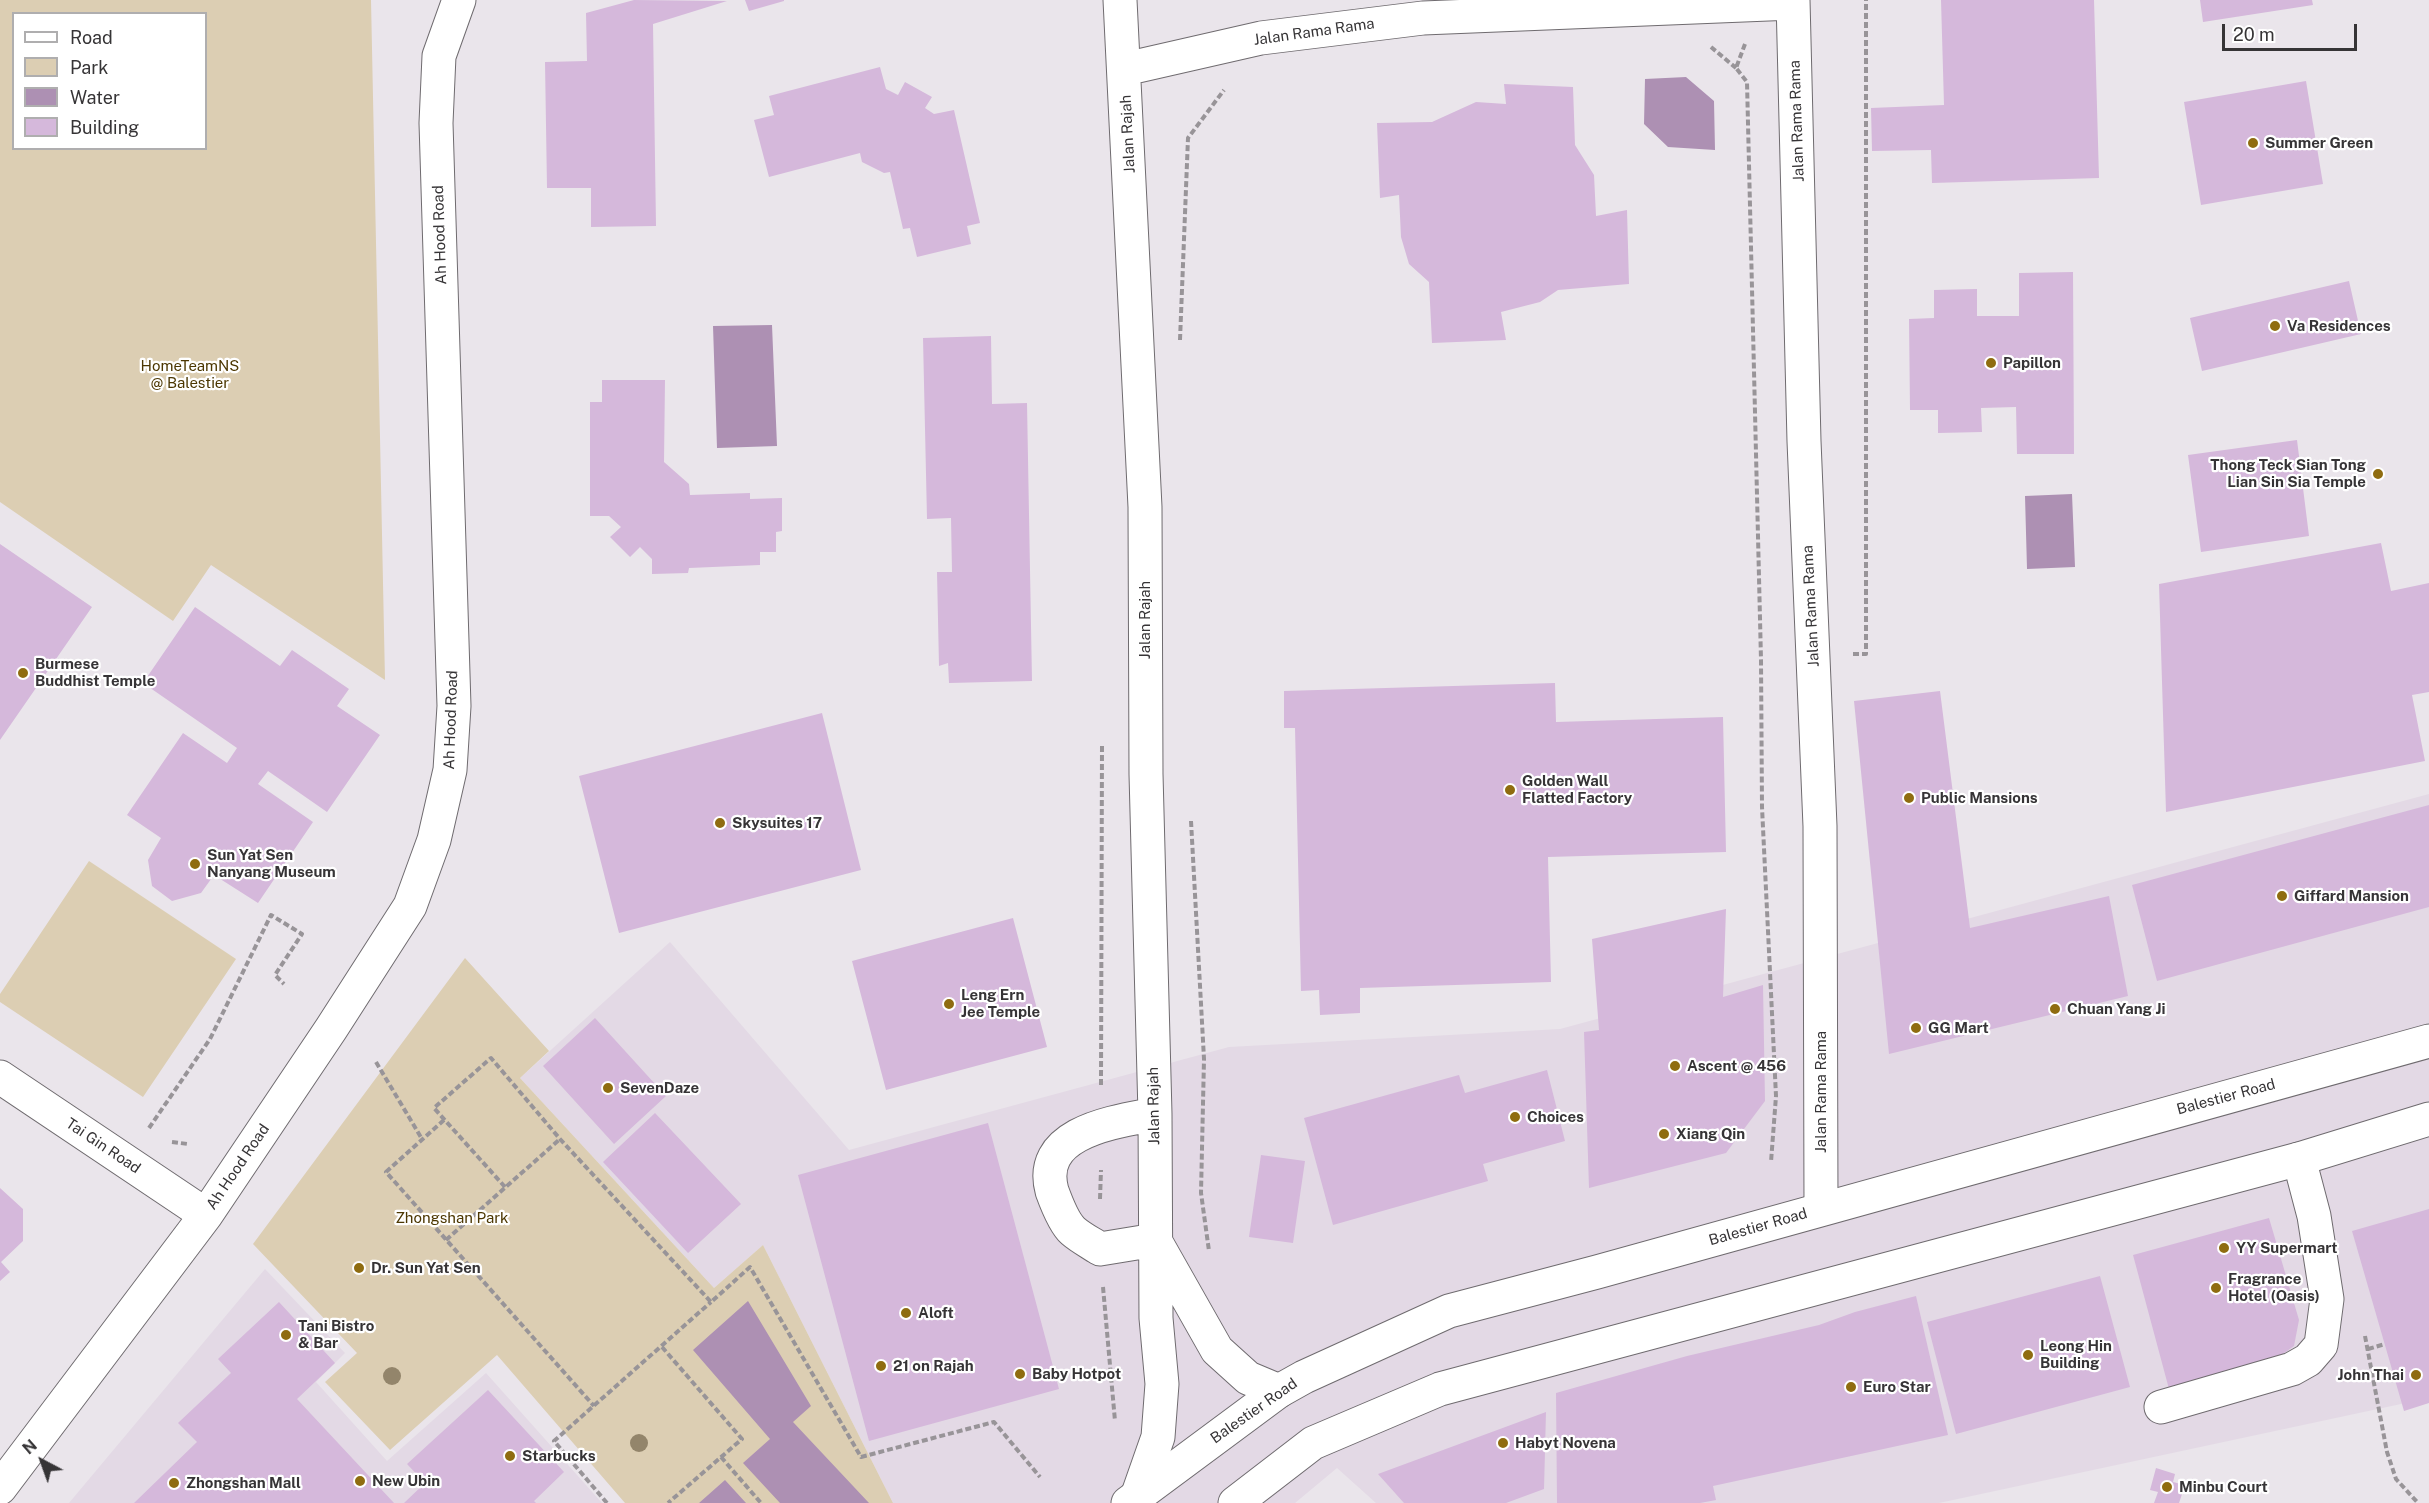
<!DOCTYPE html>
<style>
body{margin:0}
#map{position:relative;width:2429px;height:1503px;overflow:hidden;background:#eae5eb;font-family:"Public Sans",sans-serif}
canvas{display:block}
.legend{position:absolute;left:12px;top:12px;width:195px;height:138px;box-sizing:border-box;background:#fff;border:2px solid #afaeaf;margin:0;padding:8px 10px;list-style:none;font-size:18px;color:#363436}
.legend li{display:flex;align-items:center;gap:12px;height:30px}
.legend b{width:30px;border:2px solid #afaeaf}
.north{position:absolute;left:12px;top:1431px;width:60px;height:60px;-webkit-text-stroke:4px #fff;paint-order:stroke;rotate:319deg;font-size:16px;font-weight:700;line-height:24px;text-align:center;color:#363436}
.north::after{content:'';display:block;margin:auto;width:21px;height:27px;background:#363436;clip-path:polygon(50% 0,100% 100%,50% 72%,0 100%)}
.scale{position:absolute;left:2222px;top:24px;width:135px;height:27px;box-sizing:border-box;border:3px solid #363436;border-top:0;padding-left:8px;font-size:18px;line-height:21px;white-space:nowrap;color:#363436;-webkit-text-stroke:4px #fff;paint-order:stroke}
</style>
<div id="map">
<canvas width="2429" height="1503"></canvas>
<ul class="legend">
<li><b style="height:8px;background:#fff"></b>Road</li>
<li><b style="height:16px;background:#dcceb3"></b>Park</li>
<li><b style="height:16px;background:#ad90b3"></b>Water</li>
<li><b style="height:16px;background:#d5b8db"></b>Building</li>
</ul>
<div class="north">N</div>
<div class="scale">20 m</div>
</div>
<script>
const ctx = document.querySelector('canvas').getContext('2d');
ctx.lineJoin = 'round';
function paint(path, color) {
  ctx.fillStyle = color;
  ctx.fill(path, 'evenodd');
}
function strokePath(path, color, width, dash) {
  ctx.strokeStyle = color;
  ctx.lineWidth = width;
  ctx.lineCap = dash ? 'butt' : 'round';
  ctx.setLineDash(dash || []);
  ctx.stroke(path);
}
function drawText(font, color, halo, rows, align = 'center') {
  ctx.font = font + ' "Public Sans",sans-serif';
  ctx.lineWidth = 4.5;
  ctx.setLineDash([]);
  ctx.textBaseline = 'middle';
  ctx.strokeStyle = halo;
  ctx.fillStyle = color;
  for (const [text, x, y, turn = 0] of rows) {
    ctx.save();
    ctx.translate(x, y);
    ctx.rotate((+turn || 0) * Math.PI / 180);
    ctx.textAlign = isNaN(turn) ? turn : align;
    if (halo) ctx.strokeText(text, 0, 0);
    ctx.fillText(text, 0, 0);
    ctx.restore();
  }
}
paint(new Path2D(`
 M2429 794V1398L1939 1503H1376L1337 1468 1295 1503H893L763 1245 714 1288 520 1078 670 942 849 1150 1229 1047 1560 1029Z
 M265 1269 345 1353 316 1382 387 1461 486 1373 602 1503H69Z`), '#e3d9e5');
paint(new Path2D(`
 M0 0H371L385 680 211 565 173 621 0 502ZM14 14H206V148H14Z
 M89 861 236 959 143 1097 0 1002V994Z
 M465 958 549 1051 520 1078 714 1288 763 1245 893 1503H625L497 1355 390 1450 325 1382 357 1353 253 1244Z`), '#dcceb3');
paint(new Path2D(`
 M1686 77 1714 101 1715 150 1668 147 1644 124 1645 79Z
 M772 325 777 446 717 448 713 326Z
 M2072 494 2075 567 2027 569 2025 496Z
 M748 1301 811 1406 793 1422 869 1503H780L743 1463 770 1439 693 1350Z
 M725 1480 746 1503H699Z`), '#ad90b3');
paint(new Path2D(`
 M634 0 727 1 653 24 656 226 591 227V188H547L545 62 587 61 586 13Z
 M745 0H784V1L749 11Z
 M1941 0H2094L2099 178 1932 183 1931 150 1872 151 1871 108 1944 105Z
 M2200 0H2312L2313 5 2203 22Z
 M880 67 886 89 898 95 905 82 932 97 925 108 934 114 954 110 980 223 967 226 971 244 917 257 910 228 903 229 890 172 884 173 862 162 860 153 769 177 754 120 774 115 769 96Z
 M2306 81 2323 184 2201 205 2184 102Z
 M1504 84 1573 87 1575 145 1594 175 1596 216 1627 210 1629 284 1558 290 1540 302 1501 312 1506 340 1432 343 1429 282 1409 264 1401 237 1399 195 1380 198 1377 123 1432 122 1476 102 1506 104Z
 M2073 272 2074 454H2017L2016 407 1981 408 1982 432 1938 433V410H1910L1909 319 1934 318V290L1977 289V316H2019V273Z
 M2349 281 2361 334 2202 371 2190 318Z
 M991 336 992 404 1027 403 1032 681 949 683 948 663 939 666 937 572H952L951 518 927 519 923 338Z
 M602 380H665L664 462 689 484 690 495 750 493V499L782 498V531L776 532V552H760V565L689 568 688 573 652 574V559L640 547 630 557 610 537 621 527 609 516H590V402H602Z
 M2297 440 2309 536 2201 552 2188 455Z
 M2381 543 2391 591 2429 583V692L2412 695 2425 761 2166 812 2159 584Z
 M0 544 92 607 0 740Z
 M195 607 280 666 292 650 349 689 337 706 380 735 327 812 268 771 258 784 313 822 258 903 214 875 201 893 172 901 152 886 148 860 161 838 127 815 183 733 227 763 237 748 143 683Z
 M1555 683 1556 722 1723 717 1726 852 1548 857 1551 982 1360 988V1013L1320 1015 1319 990 1301 991 1295 728H1284V691Z
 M1940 691 1970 928 2109 896 2128 996 1889 1054 1854 701Z
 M822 713 861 870 619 933 579 776Z
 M2429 805V907L2157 981 2132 885Z
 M1726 909 1723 997 1763 985 1765 1101 1726 1153 1589 1188 1584 1032 1599 1030 1592 939Z
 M1013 918 1047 1047 886 1090 852 961Z
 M595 1018 666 1096 614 1144 543 1066Z
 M1547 1070 1565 1141 1483 1164 1488 1181 1333 1225 1304 1118 1459 1075 1465 1093Z
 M655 1113 741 1204 688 1253 603 1162Z
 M988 1123 1059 1389 869 1441 798 1175Z
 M1261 1155 1305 1161 1293 1243 1249 1237Z
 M0 1188 23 1209V1241L1 1262 10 1272 0 1281Z
 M2429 1209V1403L2404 1411 2352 1231Z
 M2269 1218 2299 1320 2294 1346 2273 1361 2169 1389 2133 1255Z
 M2100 1276 2130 1387 1956 1434 1927 1322Z
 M1916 1296 1948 1435 1713 1486 1716 1500 1700 1503H1557L1556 1393 1687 1356 1819 1325 1855 1312Z
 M279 1302 335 1363 297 1399 394 1503H134L197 1442 178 1423 231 1373 218 1359Z
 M488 1390 564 1472 534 1501 536 1503H404L425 1483 407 1464Z
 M1546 1412 1544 1489 1506 1503H1404L1378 1474Z
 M2156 1468 2175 1474 2173 1482 2185 1485 2179 1503H2154L2158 1492 2150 1490Z`), '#d5b8db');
const minor = new Path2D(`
 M1120 0 1145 507 1146 774 1155 1114 1156 1318 1162 1384 1158 1437 1138 1494
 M1793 0 1804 441 1820 826 1821 1209
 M1125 69 1261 38 1423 18 1793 3
 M0 1077 206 1215
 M1155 1114C1114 1122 1036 1132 1052 1191 1056 1202 1064 1223 1073 1231 1081 1238 1091 1243 1100 1249L1155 1240
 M1157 1244 1217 1350 1248 1378 1279 1391
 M2161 1407 2292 1369 2308 1360 2321 1345 2327 1299 2314 1216 2299 1159
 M0 1488 206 1215 331 1029 410 906 434 840 450 770 454 706 436 123 439 56 459 0`);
const major = new Path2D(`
 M1128 1503 1279 1391 1304 1377 1449 1311 1597 1272 2429 1041
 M1235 1503 1313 1443 1440 1389 2299 1159 2429 1119`);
strokePath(minor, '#6f6b6f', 35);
strokePath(major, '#6f6b6f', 35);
strokePath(new Path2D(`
 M1745 44 1736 68 1747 82 1761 660 1762 807 1776 1096 1771 1162
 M1711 47 1736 68
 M1180 340 1188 138 1224 90
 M1853 654H1866V0
 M1191 821 1204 1059 1201 1193 1209 1251
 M376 1062 422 1139
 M1101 1085 1102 744
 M444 1120 386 1172 594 1406
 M149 1128 210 1039 271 915 302 934 275 975 284 984
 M172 1142 188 1144
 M505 1187 434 1108 491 1058 560 1139 711 1302 750 1267 861 1457 994 1422 1040 1477
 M1100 1199 1101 1170
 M446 1240 560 1139
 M1103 1287 1115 1421
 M2365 1336 2387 1452 2396 1479 2418 1503
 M662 1347 742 1439 668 1503
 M2368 1349 2385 1344
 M721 1457 761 1503
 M607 1503 554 1441 711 1302`), '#989498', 4, [6, 3]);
strokePath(minor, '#fff', 33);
strokePath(major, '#fff', 33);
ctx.fillStyle = '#93856b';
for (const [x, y] of [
 [392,1376],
 [639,1443]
]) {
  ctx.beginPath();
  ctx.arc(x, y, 9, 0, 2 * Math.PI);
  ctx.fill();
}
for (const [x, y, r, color] of [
 [2253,143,6,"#8f6c10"],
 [2275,326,6,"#8f6c10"],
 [1991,363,6,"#8f6c10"],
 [2378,474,6,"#8f6c10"],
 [23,673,6,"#8f6c10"],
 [1510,790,6,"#8f6c10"],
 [1909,798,6,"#8f6c10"],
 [720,823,6,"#8f6c10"],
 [195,864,6,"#8f6c10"],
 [2282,896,6,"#8f6c10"],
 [949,1004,6,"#8f6c10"],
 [2055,1009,6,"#8f6c10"],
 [1916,1028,6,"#8f6c10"],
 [1675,1066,6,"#8f6c10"],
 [608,1088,6,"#8f6c10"],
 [1515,1117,6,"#8f6c10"],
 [1664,1134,6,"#8f6c10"],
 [2224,1248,6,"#8f6c10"],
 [359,1268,6,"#8f6c10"],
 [2216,1288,6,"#8f6c10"],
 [906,1313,6,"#8f6c10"],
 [286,1335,6,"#8f6c10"],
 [2028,1355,6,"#8f6c10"],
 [881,1366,6,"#8f6c10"],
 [1020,1374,6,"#8f6c10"],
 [2416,1375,6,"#8f6c10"],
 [1851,1387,6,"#8f6c10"],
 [1503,1443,6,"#8f6c10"],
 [510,1456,6,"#8f6c10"],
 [360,1481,6,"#8f6c10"],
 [174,1483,6,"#8f6c10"],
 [2167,1487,6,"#8f6c10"]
]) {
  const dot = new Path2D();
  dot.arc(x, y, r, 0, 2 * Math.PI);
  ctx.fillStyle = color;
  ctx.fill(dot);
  strokePath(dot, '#fff', 2);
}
drawText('15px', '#363436', '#fff', [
 ["Jalan Rama Rama",1314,32,-8],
 ["Jalan Rama Rama",1797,121,-92],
 ["Jalan Rajah",1128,134,-93],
 ["Ah Hood Road",440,235,-92],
 ["Jalan Rama Rama",1811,606,-93],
 ["Jalan Rajah",1145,620,-90],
 ["Ah Hood Road",451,720,-88],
 ["Jalan Rama Rama",1821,1092,-90],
 ["Balestier Road",2226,1097,-15],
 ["Jalan Rajah",1154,1106,-91],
 ["Tai Gin Road",103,1146,34],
 ["Ah Hood Road",238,1167,-56],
 ["Balestier Road",1758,1227,-16],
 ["Balestier Road",1254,1411,-35]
]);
drawText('bold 15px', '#363436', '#fff', [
 ["Summer Green",2265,143],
 ["Va Residences",2287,326],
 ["Papillon",2003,363],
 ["Thong Teck Sian Tong",2366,465,"right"],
 ["Lian Sin Sia Temple",2366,482,"right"],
 ["Burmese",35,664],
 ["Buddhist Temple",35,681],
 ["Golden Wall",1522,781],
 ["Flatted Factory",1522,798],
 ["Public Mansions",1921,798],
 ["Skysuites 17",732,823],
 ["Sun Yat Sen",207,855],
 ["Nanyang Museum",207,872],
 ["Giffard Mansion",2294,896],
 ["Leng Ern",961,995],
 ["Jee Temple",961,1012],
 ["Chuan Yang Ji",2067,1009],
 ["GG Mart",1928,1028],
 ["Ascent @ 456",1687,1066],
 ["SevenDaze",620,1088],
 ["Choices",1527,1117],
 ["Xiang Qin",1676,1134],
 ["YY Supermart",2236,1248],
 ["Dr. Sun Yat Sen",371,1268],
 ["Fragrance",2228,1279],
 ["Hotel (Oasis)",2228,1296],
 ["Aloft",918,1313],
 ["Tani Bistro",298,1326],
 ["& Bar",298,1343],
 ["Leong Hin",2040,1346],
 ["Building",2040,1363],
 ["21 on Rajah",893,1366],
 ["Baby Hotpot",1032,1374],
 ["John Thai",2404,1375,"right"],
 ["Euro Star",1863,1387],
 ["Habyt Novena",1515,1443],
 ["Starbucks",522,1456],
 ["New Ubin",372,1481],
 ["Zhongshan Mall",186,1483],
 ["Minbu Court",2179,1487]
], 'left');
drawText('15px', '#4c3702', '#fff', [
 ["HomeTeamNS",190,366],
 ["@ Balestier",190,383],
 ["Zhongshan Park",452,1218]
]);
</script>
